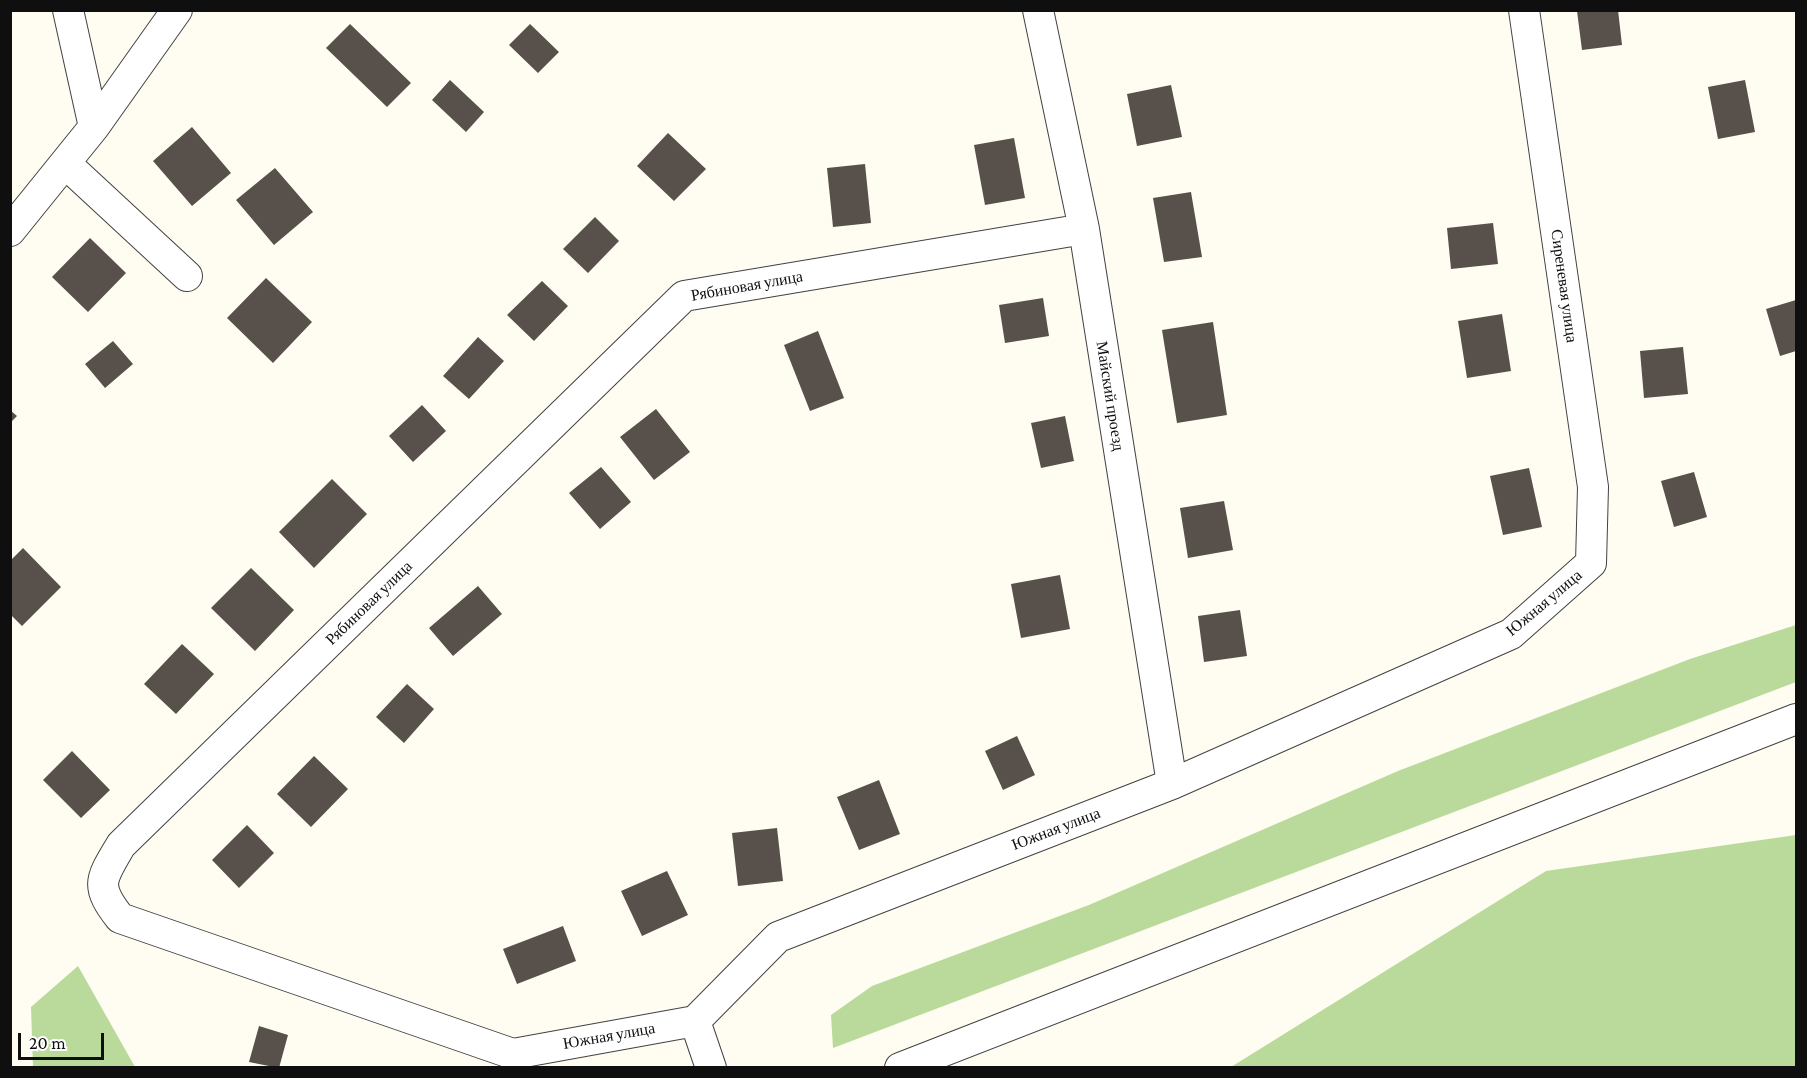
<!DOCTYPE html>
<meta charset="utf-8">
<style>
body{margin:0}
#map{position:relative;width:1807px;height:1078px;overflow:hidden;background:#fffcf1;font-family:"Crimson Pro",serif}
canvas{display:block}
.frame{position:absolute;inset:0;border:12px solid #0f0f0f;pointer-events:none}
.scale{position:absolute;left:18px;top:1033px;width:86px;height:27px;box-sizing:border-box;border:3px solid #0f0f0f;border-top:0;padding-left:8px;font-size:18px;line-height:21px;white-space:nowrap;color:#0f0f0f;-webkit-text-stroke:4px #fff;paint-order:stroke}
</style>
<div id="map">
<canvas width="1807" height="1078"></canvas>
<div class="frame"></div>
<div class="scale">20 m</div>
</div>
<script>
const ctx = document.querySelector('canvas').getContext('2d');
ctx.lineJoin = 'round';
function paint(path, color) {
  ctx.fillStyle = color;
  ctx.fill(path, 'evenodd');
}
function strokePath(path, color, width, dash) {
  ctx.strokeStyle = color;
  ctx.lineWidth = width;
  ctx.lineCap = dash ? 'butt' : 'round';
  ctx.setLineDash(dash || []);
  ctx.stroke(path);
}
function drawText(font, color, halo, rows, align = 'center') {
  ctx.font = font + ' "Crimson Pro",serif';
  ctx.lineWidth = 6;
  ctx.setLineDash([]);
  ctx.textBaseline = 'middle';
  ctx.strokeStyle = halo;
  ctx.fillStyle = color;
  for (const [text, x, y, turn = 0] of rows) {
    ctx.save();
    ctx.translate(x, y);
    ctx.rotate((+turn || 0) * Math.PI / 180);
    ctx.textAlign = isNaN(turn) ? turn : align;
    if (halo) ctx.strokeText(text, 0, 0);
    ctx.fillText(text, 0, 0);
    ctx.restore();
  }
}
paint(new Path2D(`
 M1796 625V682L833 1048 831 1015 872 986 1089 905 1398 771 1690 659Z
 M1796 835V1067H1231L1546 871Z
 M78 966 135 1067H33L31 1007Z`), '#b9da9a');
paint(new Path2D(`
 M1618 10 1622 45 1582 50 1577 11Z
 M350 24 411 83 387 107 326 48Z
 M530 24 559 52 538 73 509 45Z
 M450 80 484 112 466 132 432 100Z
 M1745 80 1755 132 1718 139 1708 87Z
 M1171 85 1182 137 1137 146 1127 94Z
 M192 127 231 173 192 206 153 161Z
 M668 133 706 169 674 201 637 166Z
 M1014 138 1025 198 985 205 974 145Z
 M865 164 871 223 833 227 827 168Z
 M275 168 313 212 274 245 236 200Z
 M1191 192 1202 257 1164 262 1153 198Z
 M595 217 619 241 588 273 563 249Z
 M1493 223 1498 264 1451 269 1447 228Z
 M90 238 126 273 88 312 52 277Z
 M266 278 312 322 273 363 227 318Z
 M542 281 568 306 534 341 507 315Z
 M1043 298 1049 336 1005 343 999 305Z
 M1796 300V351L1780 356 1766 309Z
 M1502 314 1511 371 1467 378 1458 321Z
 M1213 322 1227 415 1177 423 1162 330Z
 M818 331 844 398 810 411 784 345Z
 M478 337 504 361 469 399 443 376Z
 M113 341 133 364 105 388 85 364Z
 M1683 347 1688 394 1644 398 1640 351Z
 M422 405 446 431 413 462 389 436Z
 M656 409 690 452 654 480 620 437Z
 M10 410 17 416 10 423Z
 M1065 416 1074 461 1041 468 1031 423Z
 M601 467 631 502 600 529 569 493Z
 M1529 468 1542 527 1503 535 1490 476Z
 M1694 472 1707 517 1674 527 1661 481Z
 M332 479 367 514 314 568 279 532Z
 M1224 501 1233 550 1188 558 1180 508Z
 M23 548 61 587 22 626 10 614V561Z
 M251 568 294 610 255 651 211 608Z
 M1060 575 1070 629 1021 638 1011 584Z
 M478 586 502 614 453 656 429 628Z
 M1240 610 1247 656 1204 662 1198 616Z
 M182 644 214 674 176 714 144 684Z
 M407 684 434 709 404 743 376 717Z
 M1017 736 1035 775 1003 790 985 751Z
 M72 751 110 790 81 818 43 780Z
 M314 756 348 789 311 827 277 794Z
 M879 780 900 834 859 850 837 797Z
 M247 825 274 853 239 888 212 860Z
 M777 828 783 881 738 886 732 833Z
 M667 871 688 915 642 936 621 891Z
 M563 926 576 961 517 984 503 949Z
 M259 1026 288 1035 279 1068 249 1062Z`), '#58504b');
const minor = new Path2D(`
 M68 10 94 127
 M1038 10 1084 229 1172 784
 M65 163 187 276
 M1084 229 684 296 121 845C101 879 94 885 120 918L513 1054 695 1021 778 937 1172 784 1511 634 1591 563 1593 487 1524 10
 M10 231 94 127 177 10
 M695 1021 711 1068
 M900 1068 1796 719`);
strokePath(minor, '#424242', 32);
strokePath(minor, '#fff', 30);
drawText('16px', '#0f0f0f', '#fff', [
 ["Рябиновая улица",747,286,-10],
 ["Сиреневая улица",1564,286,82],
 ["Майский проезд",1110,396,81],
 ["Рябиновая улица",369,603,-44],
 ["Южная улица",1544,603,-40],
 ["Южная улица",1056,829,-21],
 ["Южная улица",609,1036,-10]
]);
</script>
